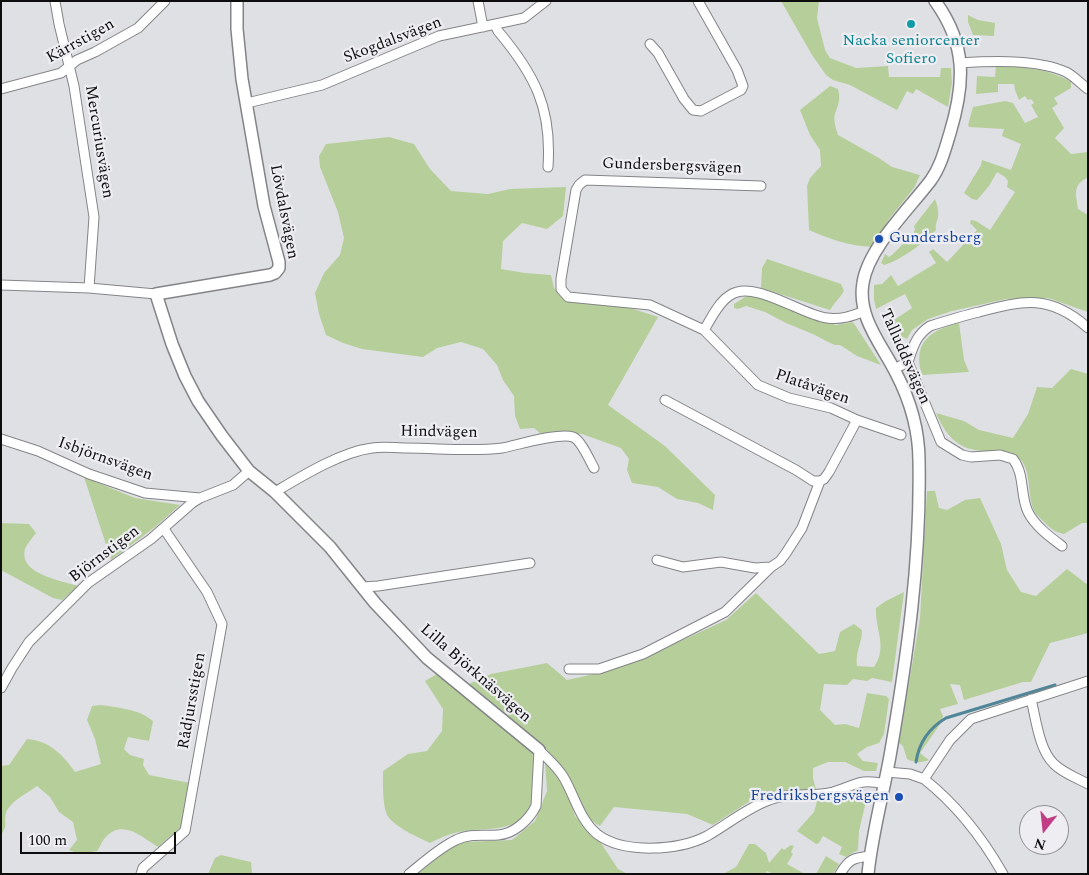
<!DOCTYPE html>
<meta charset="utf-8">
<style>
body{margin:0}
#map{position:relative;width:1089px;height:875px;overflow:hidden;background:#dfe0e4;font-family:Spectral,serif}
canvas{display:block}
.frame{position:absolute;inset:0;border:2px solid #0d0d0e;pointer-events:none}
.north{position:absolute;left:1019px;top:805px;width:50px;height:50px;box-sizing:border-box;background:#ededf2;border:1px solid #939397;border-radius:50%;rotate:196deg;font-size:14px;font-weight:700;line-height:20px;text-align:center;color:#0d0d0e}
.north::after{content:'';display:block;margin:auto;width:18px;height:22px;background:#c23e84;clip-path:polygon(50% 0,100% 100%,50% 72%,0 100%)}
.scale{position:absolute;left:20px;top:832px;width:156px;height:22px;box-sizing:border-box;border:2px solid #0d0d0e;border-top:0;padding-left:6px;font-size:15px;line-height:18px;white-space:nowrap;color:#0d0d0e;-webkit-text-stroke:4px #ededf2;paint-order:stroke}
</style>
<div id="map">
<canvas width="1089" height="875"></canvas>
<div class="frame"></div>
<div class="north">N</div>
<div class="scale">100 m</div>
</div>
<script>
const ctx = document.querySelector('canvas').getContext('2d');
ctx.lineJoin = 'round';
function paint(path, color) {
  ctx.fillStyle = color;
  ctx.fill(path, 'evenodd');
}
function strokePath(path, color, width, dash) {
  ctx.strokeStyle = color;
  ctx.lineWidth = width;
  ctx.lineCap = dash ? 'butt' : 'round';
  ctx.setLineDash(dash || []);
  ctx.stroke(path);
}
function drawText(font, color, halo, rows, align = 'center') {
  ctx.font = font + ' Spectral,serif';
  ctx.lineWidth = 4.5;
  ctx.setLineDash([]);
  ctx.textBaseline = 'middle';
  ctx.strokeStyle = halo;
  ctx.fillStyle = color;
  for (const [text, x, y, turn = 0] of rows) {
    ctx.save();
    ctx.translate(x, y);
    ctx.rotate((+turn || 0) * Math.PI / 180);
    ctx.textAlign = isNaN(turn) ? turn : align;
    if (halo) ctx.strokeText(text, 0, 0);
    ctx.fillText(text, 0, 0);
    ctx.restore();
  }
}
paint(new Path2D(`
 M781 1H819L817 18 825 50 830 58 856 68 888 66 889 77H940L941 68H951L952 83 948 107 916 89 913 94 907 91 897 110 850 85 833 80 826 75 812 55Z
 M968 15 978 20 995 23 994 36 973 35 968 22Z
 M996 66C1022 67 1048 68 1071 82V88L1054 98 1058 104 1052 108 1064 128 1055 138 1071 154 1088 152V177C1072 186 1076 193 1078 209L1088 215V312L1048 298 1006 299 952 311 928 319 912 330 907 339 901 336 898 330 890 329 888 324 912 308 905 294 876 309 874 300V285L882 284 891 275 898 286 936 263 929 252 933 249 947 262 977 230 970 223 971 220 976 221 990 230 1015 192 1007 187 1008 181 1005 177 997 172 989 186 977 200 972 199 964 193 981 165 982 160 1011 170 1021 144 1002 136 1004 129 969 127 968 125 973 107 1005 101 1013 103 1025 123 1038 117 1031 105 1034 103 1031 99 1028 100 1025 96 1019 100 1015 90 1014 84H998V92L976 94 977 76 995 77Z
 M830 86 838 89C841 99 838 105 835 114 833 120 836 129 838 135L879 158 892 167 920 175 914 188 889 219 872 247C849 246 829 239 809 230L807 186 810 178 821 166 820 150 810 135 800 110Z
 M389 137 414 144 430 169 451 191 488 194 510 189 566 187 563 216 547 229 522 223 503 241 501 269 525 273 551 275 554 288 565 299 621 305 658 317 608 405 665 446 715 495 713 510 698 503 677 499 658 487 632 483 627 470 629 459 621 448 582 434 561 432 541 434 534 428 520 429 515 416 514 396 503 380 497 365 483 349 461 342 437 348 423 357 362 349 343 343 326 335 319 314 315 293 324 273 340 255 344 238 338 212 320 167 319 156 326 144Z
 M935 199C937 205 939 210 938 217 937 222 935 224 936 230 925 242 900 261 884 265L881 263 885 254 889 257C898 251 901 243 912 239L915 229 914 226Z
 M767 259 841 284 844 291C840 298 834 303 830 310L761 288 762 268Z
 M748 295 759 296 814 318 836 325 853 322 881 365 857 356 840 345H835L828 342 815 335 786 323 765 312 746 306 738 309 734 308V304Z
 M959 323 964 360 969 372 922 375C912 343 930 330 959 323Z
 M1071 369 1088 374V523H1082L1064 534C1055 532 1051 529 1045 523 1042 520 1039 517 1036 514 1026 500 1033 472 1020 459 1009 448 998 452 984 451 958 450 946 436 936 413L964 421 979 430 1013 438 1028 414 1037 387 1052 388Z
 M84 477 135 498 180 505 155 527 111 560Z
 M927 491H935L939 508 947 510 965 500 980 498 1001 544 1007 570 1021 592 1036 596 1067 569 1088 585V633L1050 643 1031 682H1023L964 700 960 685 950 684 958 704 940 709 943 716 941 723 920 753 929 760C921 763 915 763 907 759L903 746 899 743 920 618Z
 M1 523 29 524 36 533C33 537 27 544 25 549 18 574 63 581 78 586L62 600 53 598 1 570Z
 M904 592 892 682 872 678 867 681 853 679 847 685 824 684 820 710 835 725 845 724 859 728 867 693 886 696 889 699 884 734 879 743 867 747 857 754 863 761 878 763 876 771H864L845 762H828L813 768V778L816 790 776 791 750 801 713 825 687 814 614 807 600 826 587 818 572 782 543 745 469 684 491 674 547 663 567 680 603 672 644 658 726 620 756 593 819 654 835 651 840 632 854 624 862 630C862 644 855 651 857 666L874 667C888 646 875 631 876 608L886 601Z
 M437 674 533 753C533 767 535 790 531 803 520 837 482 825 455 833 446 835 438 839 430 843 416 836 400 830 389 818 382 809 383 782 383 771L408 754 427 751 442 731 443 709 425 681Z
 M101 705C119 708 139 709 153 721L149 741 128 737 124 749 130 755 144 759 143 765 149 775 190 783 181 827 158 847C142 837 122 818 105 838 102 841 100 847 97 851L79 854 69 850 77 840 73 822 59 812 50 797 37 786C28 793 10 801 6 813 3 823 9 824 1 835V766L9 765 27 739C50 741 63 755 75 772L101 764 95 739 87 720 92 706Z
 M545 763 554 770 566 788 575 816 591 834 597 837 618 869 628 874H414L441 853 464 842 512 840 535 821 547 791Z
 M858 790 867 797 859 831 858 850 846 857 839 854 842 847 823 836 819 843 816 844 797 831 814 812 818 798 839 796Z
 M749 844H755L766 853 769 863 782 848 784 850 791 845 794 846 791 852 793 854 787 864 805 874H773L767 871 765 874H723L736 867Z
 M221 855 251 862 252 874H208L215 858Z
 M826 856 839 864 833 874H816Z`), '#b6cf9a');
strokePath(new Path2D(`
 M916 762C919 742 929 728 946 718L1055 685`), '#508698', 3);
const minor = new Path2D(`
 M55 1 59 24 74 86 94 217 89 288
 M478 1 483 27
 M495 25 498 31C535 75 552 108 548 167
 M650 44 658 53 684 99 693 110 701 111 741 90 743 86 737 70 698 1
 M960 63C992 61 1037 59 1066 72 1074 76 1081 84 1088 89
 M1 89 61 73 77 60 95 52 138 28 165 1
 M247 103 322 85 439 36 524 18 546 1
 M761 186 585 180 579 185 576 190 561 279V289L568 297 650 305 704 330C711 319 718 303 729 296 753 278 801 315 827 318 841 320 852 316 865 311
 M1 285 89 288 156 294
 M704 330 758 385 789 398 831 408 857 420 901 435
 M908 362 941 442 962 455 971 457 1000 455 1013 459C1025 474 1020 496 1028 512 1035 526 1050 537 1062 546
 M894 369 908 362C913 347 916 335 930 326 946 321 962 316 979 312 1024 300 1050 294 1088 328
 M665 400 796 470 813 481H820
 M1 439 38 451 89 474 145 493 200 498
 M275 492C302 476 341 452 372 448 384 446 395 448 406 448 438 448 470 452 502 448 518 445 559 432 573 437 581 440 590 461 594 468
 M657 560 683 567 721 562 755 568 770 567
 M363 587 378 586 530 563
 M569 669H599L643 654 725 612 771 567 780 561 786 553 802 528 820 481 824 479 829 472 857 420
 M1 688 12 668 29 642 88 583 151 539 192 503 200 498 233 485 249 471
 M1031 699C1036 719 1039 750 1054 764 1063 773 1077 778 1088 784
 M539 750C548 759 558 767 564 778 575 797 580 820 597 834 623 854 678 851 707 836 728 824 747 808 769 800 789 792 813 797 833 792 857 785 858 778 885 784
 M887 772 910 774 924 779 950 740 971 719 1088 681
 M924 779C957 805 982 837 1003 874
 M141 874 143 868 185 831 222 624 207 592 164 529
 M409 874C424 862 439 848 456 840 469 833 484 836 498 835 514 834 529 820 536 806L539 750
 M840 874C849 859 853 858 870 856`);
const tertiary = new Path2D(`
 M237 1V29L242 79 264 206 279 262V268L275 273 270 275 156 294 172 344 185 376 198 401 222 436 249 471 275 492 330 547 375 603 427 658 539 750
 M868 874C872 834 883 795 890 756 907 658 921 561 919 461 919 431 910 400 896 373 882 345 857 317 863 283 868 248 910 208 931 180 941 166 945 149 950 133 965 83 967 45 935 1`);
strokePath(minor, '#838488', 11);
strokePath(tertiary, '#838488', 14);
strokePath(minor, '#fff', 9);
strokePath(tertiary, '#fff', 11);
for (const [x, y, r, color] of [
 [911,24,5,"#0f9aa8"],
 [879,239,5,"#1a4fb4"],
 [899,797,5,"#1a4fb4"]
]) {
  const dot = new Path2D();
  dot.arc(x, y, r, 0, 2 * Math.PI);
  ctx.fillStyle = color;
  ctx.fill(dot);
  strokePath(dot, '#ededf2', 2);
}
drawText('16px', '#0d0d0e', '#ededf2', [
 ["Skogdalsvägen",393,41,-21],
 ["Kärrstigen",81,42,-29],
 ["Mercuriusvägen",98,142,81],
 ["Gundersbergsvägen",672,167,2],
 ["Lövdalsvägen",283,212,79],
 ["Talluddsvägen",904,357,66],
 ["Platåvägen",812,388,19],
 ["Hindvägen",439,433,1],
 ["Isbjörnsvägen",105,460,20],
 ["Björnstigen",105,555,-37],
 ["Lilla Björknäsvägen",475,674,41],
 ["Rådjursstigen",193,701,-80]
]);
drawText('16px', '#0d838f', '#ededf2', [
 ["Nacka seniorcenter",911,42],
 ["Sofiero",911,60]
]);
drawText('16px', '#164399', '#ededf2', [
 ["Gundersberg",889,239],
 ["Fredriksbergsvägen",889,797,"right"]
], 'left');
</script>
